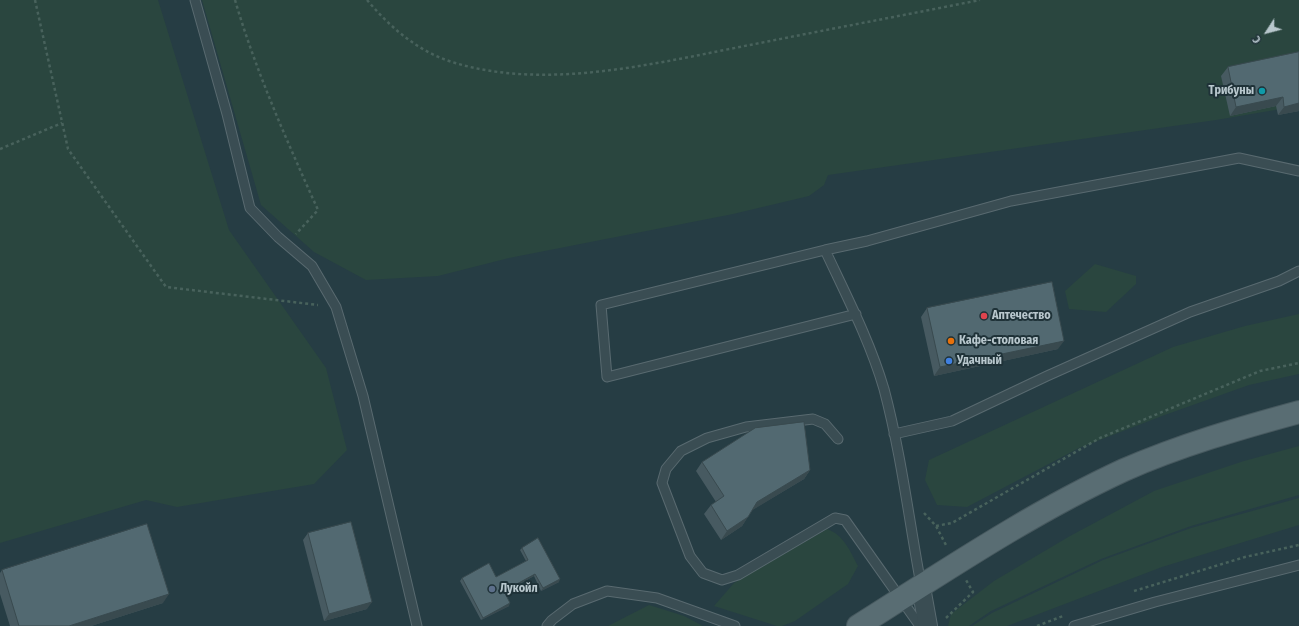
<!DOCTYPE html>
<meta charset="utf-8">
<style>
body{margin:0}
#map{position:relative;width:1299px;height:626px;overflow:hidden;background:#263d44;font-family:"Fira Sans Condensed",sans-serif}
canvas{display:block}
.north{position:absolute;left:1247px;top:12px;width:40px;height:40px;-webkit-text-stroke:3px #1f3238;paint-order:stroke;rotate:234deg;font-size:11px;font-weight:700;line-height:16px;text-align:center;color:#b8c7cd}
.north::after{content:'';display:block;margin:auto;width:14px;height:18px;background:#b8c7cd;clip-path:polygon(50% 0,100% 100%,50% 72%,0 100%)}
</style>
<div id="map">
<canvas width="1299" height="626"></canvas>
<div class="north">С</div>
</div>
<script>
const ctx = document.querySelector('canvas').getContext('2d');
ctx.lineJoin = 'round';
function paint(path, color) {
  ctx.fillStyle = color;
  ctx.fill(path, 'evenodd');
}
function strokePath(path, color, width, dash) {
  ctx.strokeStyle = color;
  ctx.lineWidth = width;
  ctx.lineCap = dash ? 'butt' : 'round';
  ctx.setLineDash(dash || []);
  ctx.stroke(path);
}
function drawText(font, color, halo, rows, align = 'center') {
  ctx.font = font + ' "Fira Sans Condensed",sans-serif';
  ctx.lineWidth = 4;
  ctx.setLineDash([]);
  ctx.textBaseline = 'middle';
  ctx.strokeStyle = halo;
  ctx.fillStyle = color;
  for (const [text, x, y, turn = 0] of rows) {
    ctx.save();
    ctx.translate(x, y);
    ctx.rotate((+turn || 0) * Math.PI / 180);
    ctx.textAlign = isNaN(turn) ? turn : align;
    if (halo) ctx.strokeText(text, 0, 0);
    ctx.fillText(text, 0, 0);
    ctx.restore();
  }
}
paint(new Path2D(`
 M0 0H158L229 230 326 368 347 450 314 484 177 507 146 500 0 543Z
 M202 0H1299V106L1216 120 828 175 824 185 809 196 733 214 509 258 438 276 366 280 314 252 261 205Z
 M1095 264 1136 276V284L1106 312 1069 309 1065 291Z
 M1299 314V374L1249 385 1162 416 1079 448 967 507 937 505 925 480 929 460 1173 347 1245 326Z
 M1299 446V495L1191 526 1101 559 991 611 969 626H948L951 614 994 581 1070 536 1154 491 1244 461Z
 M1299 498V525L1162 567 1007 626H972L992 613 1103 560 1191 528Z
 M827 529C844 535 850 551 858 566L848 584 795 621 782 626H777L714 606 734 583Z
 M649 605 684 616 703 626H608Z`), '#2a463f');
const lane = new Path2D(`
 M195 0 227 114 250 208 278 237 312 266 336 307 363 396 417 626
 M825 250C846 295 870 341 884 389 901 453 909 520 921 585
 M856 314 607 377 601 305 825 250 867 241 1011 201 1239 158 1299 171
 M894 434 952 421 1047 376 1190 312 1279 281 1299 271
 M838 439 825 424 813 419 746 427 707 438 681 451 666 469 662 483 690 556 703 573 722 580 738 575 835 518 845 520 920 626
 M547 626 552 620 573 604 607 591 657 598 735 626
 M1074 626 1155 602 1299 565`);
const street = new Path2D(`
 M921 587 928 626`);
const primary = new Path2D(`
 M858 626C945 571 1031 513 1124 470 1181 445 1240 428 1299 412`);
strokePath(lane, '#596a70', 11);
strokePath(street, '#596a70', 20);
strokePath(primary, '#47595f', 24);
strokePath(new Path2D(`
 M35 0 68 149 166 287 318 305
 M235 0C256 72 287 141 318 210L296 234
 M367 0C390 27 417 51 452 62 547 92 660 62 755 44 830 29 905 15 980 0
 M0 149 62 123
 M924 513 936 526 947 547
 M936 526 952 523 1100 438 1260 371 1299 363
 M1134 591 1245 557 1299 545
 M946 618 973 592 966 580
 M1037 626 1063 616`), '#48625c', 2.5, [3, 3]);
strokePath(lane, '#3a4d53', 9);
strokePath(street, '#3a4d53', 18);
strokePath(primary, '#596d73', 22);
paint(new Path2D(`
 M1299 52V111L1278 115 1276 106 1230 116 1221 76 1228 67Z
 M927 308 1058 349 934 376 921 317Z
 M702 462 810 470 804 479 752 510 742 526 721 540 704 514 711 505 716 502 696 471Z
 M308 533 367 609 324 621 303 540Z
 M522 548 559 582 541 591 534 576 505 592 509 606 481 620 460 581 462 578 496 577 526 561 520 550Z
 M2 570 163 603 91 626H10L0 594V573Z`), '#475a61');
paint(new Path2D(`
 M1283 97 1276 106 1230 116 1236 107Z
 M1299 103V111L1278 115 1284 107Z
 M1064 341 1058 349 934 376 940 367Z
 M810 470 804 479 751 511 757 502Z
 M748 517 742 526 721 540 727 531Z
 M535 574 534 576 502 593 504 591Z
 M560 579 559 582 541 591 543 588Z
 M169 594 163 603 91 626H69Z
 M372 602 367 609 324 621 329 614Z
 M510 603 509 606 481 620 483 618Z`), '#394a4f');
const building = new Path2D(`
 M1299 52V103L1284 107 1283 97 1236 107 1228 67Z
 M1052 282 1064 341 940 367 927 308Z
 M804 422 810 470 757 502 748 517 727 531 711 505 724 496 702 462 755 428Z
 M351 522 372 602 329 614 308 533Z
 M147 524 169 594 69 626H19L2 570Z
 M538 538 560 579 543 588 535 574 504 591 510 603 483 618 462 578 489 563 496 577 528 560 522 548Z`);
paint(building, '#526971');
strokePath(building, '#394a4f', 1);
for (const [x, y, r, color] of [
 [1262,91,4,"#0f9aa8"],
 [984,316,4,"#e0444e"],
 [951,341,4,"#e8710a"],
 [949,361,4,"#3f7fe0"],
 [492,589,4,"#5c6f8a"]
]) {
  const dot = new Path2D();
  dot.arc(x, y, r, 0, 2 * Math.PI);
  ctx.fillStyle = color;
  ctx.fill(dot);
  strokePath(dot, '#1f3238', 1.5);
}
drawText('bold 12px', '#b8c7cd', '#1f3238', [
 ["Трибуны",1254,91,"right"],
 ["Аптечество",992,316],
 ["Кафе-столовая",959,341],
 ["Удачный",957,361],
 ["Лукойл",500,589]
], 'left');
</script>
